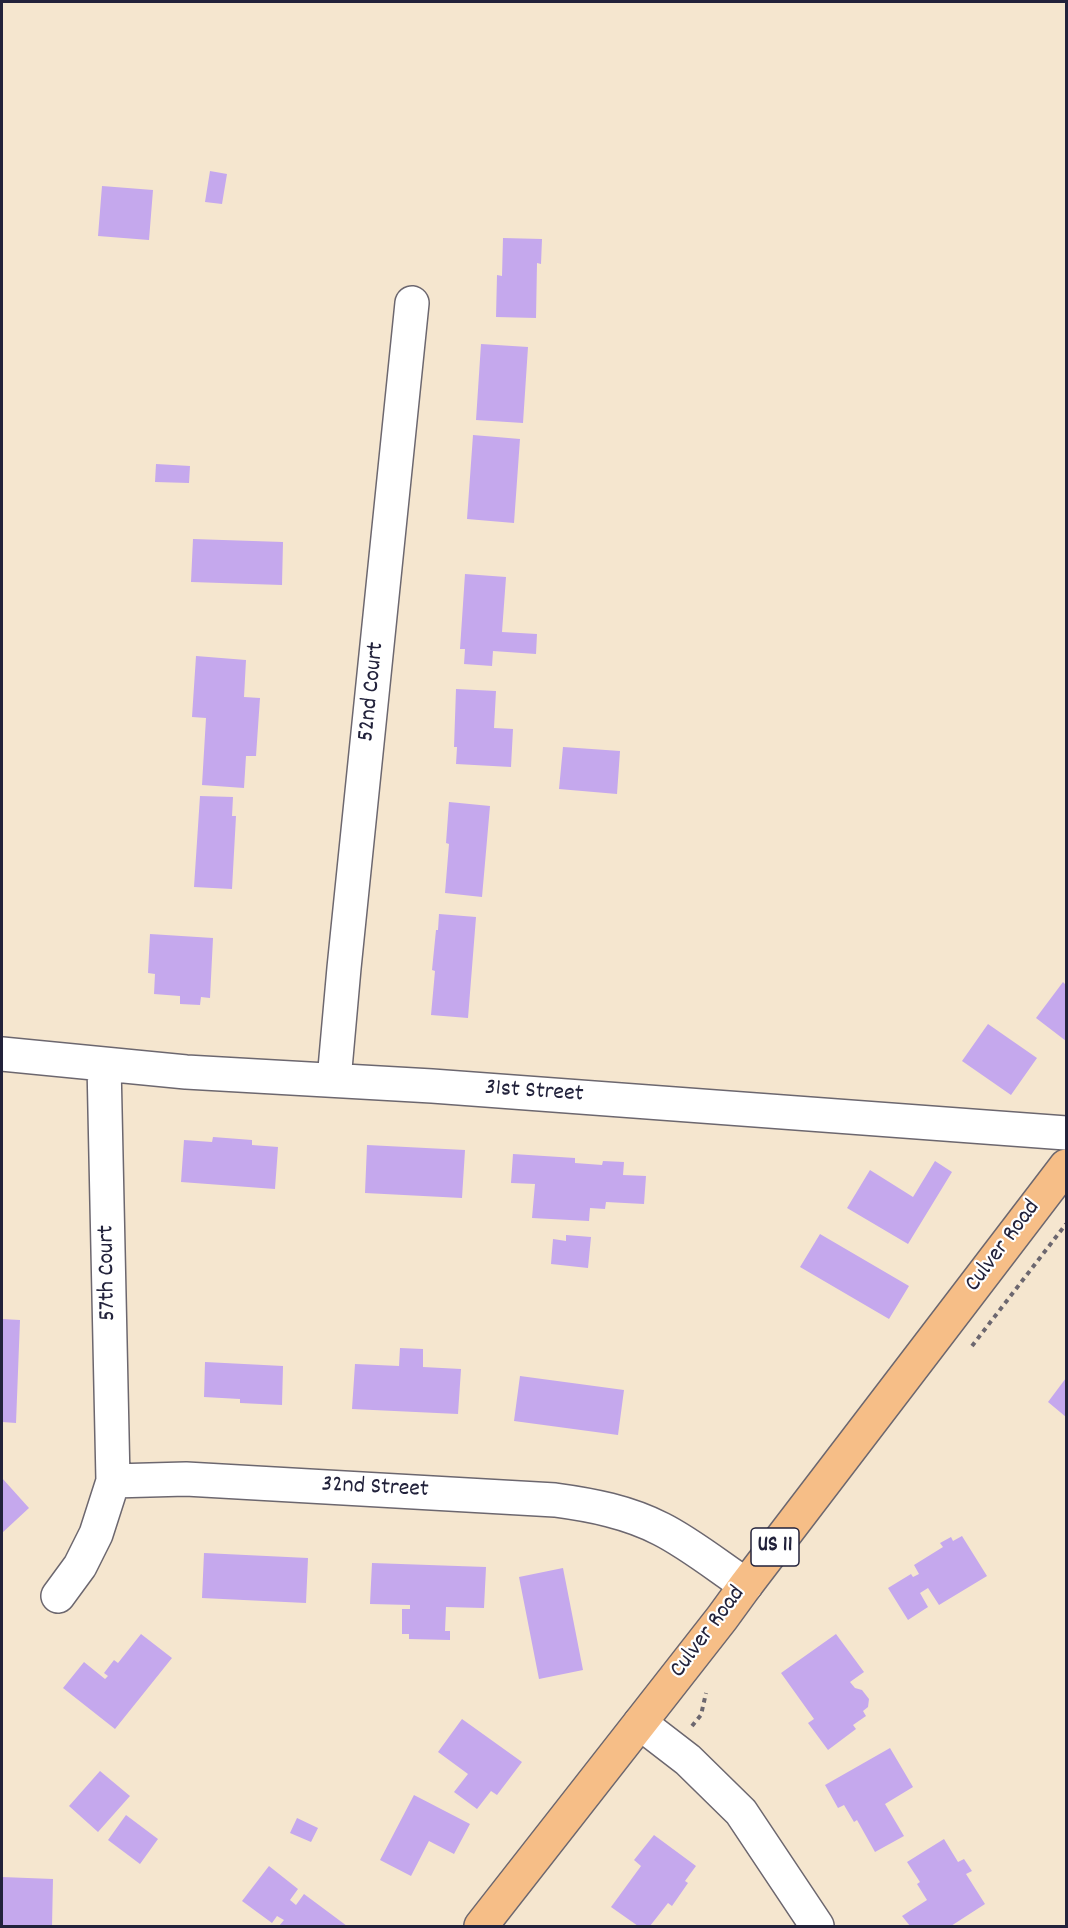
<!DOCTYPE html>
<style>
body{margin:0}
#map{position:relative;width:1068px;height:1928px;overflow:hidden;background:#f5e6cf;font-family:Dekko,sans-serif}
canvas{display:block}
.frame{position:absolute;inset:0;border:3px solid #22223b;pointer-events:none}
</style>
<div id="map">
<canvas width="1068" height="1928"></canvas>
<div class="frame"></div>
</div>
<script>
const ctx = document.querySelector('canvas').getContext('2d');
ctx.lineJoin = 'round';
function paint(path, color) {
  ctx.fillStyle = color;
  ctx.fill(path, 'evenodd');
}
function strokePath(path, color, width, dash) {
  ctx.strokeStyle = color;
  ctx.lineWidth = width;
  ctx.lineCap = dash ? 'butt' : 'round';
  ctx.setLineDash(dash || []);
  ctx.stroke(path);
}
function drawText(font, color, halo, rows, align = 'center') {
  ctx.font = font + ' Dekko,sans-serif';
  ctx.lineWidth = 4.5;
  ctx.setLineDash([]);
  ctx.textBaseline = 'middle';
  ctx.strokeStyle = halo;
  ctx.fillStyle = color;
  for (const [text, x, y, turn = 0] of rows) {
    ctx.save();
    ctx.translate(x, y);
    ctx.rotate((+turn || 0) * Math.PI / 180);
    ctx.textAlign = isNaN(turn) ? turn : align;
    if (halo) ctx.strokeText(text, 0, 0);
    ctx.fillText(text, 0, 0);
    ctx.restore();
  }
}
paint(new Path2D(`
 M210 171 227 174 222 204 205 202Z
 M102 186 153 190 149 240 98 236Z
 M503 238 542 239 541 264 537 263 536 318 496 317 497 275 502 276Z
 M481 344 528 347 523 423 476 420Z
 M473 435 520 439 514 523 467 519Z
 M156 464 190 466 189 483 155 482Z
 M193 539 283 542 282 585 191 582Z
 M465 574 506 577 502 632 537 634 536 654 493 651 492 666 464 664 465 649H460Z
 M196 656 246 660 244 697 260 698 256 756H246L244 788 202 785 206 718 192 717Z
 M456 689 496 691 494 728 513 729 511 767 456 764 457 747H454Z
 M563 747 620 751 617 794 559 789Z
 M200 796 233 797 232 816H236L232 889 194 887Z
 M449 802 490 806 482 897 445 893 449 844 446 843Z
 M439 914 476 917 468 1018 431 1015 435 971 432 970 436 930H438Z
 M150 934 213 938 210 998 201 997 200 1005 180 1004V996L154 994 155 974 148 973Z
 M1063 982 1066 985V1041L1036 1018Z
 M988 1024 1037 1058 1011 1095 962 1061Z
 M213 1137 252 1140V1145L278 1147 275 1189 181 1182 184 1140 212 1142Z
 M367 1145 465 1150 462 1198 365 1193Z
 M513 1154 575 1158V1163L602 1165 603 1161 624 1162 623 1175 646 1176 644 1204 606 1202 605 1209 590 1208 589 1221 532 1218 535 1184 511 1183Z
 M935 1161 952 1172 908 1244 847 1208 870 1170 913 1197Z
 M820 1234 909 1286 889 1319 800 1267Z
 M566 1235 591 1237 588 1268 551 1264 553 1239 566 1241Z
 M2 1319 20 1320 16 1423 2 1422Z
 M400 1348 423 1349V1367L461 1369 458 1414 352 1409 355 1364 399 1366Z
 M205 1362 283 1366 282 1405 240 1403V1399L204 1397Z
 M520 1376 624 1390 618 1435 514 1421Z
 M1066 1378V1417L1048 1402Z
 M2 1478 29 1508 2 1533Z
 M962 1536 987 1576 939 1605 928 1588 920 1593 928 1607 908 1620 888 1588 911 1574 913 1577 919 1574 914 1565 943 1547 940 1543 951 1537 953 1541Z
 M204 1553 308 1558 306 1603 202 1598Z
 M372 1563 486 1567 484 1608 446 1607 445 1631H450V1640L409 1639V1634H402V1609H410V1605L370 1604Z
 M563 1568 583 1670 539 1679 519 1577Z
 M141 1634 172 1658 115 1729 63 1688 84 1662 105 1679 108 1676 104 1673 114 1660 118 1663Z
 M836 1634 864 1672 850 1682 855 1688 862 1690 869 1699 868 1707 863 1711 866 1716 853 1725 856 1729 828 1750 808 1723 814 1719 781 1673Z
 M462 1719 522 1762 497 1795 491 1791 477 1809 454 1792 468 1774 438 1752Z
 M890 1748 913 1787 885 1804 904 1836 875 1852 857 1820 854 1822 844 1805 838 1808 825 1785Z
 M100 1771 130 1796 98 1832 69 1806Z
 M414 1795 470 1824 454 1854 429 1841 411 1876 380 1860Z
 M126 1815 158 1839 140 1864 108 1840Z
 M297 1818 318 1828 311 1842 290 1833Z
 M654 1835 696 1866 685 1881 688 1883 672 1906 668 1903 650 1926H638L611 1907 641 1866 634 1860Z
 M944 1839 958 1862 964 1859 972 1871 966 1874 985 1904 951 1926H910L902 1916 927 1900 917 1884 920 1882 907 1862Z
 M269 1866 298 1889 290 1900 296 1905 304 1894 347 1926H279L284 1920 277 1916 272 1923 242 1901Z
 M2 1877 53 1879 52 1926H2Z`), '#c5a8ed');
const minor = new Path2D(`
 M2 1054 186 1072 432 1086 1066 1133
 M334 1080 344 968 412 303
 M113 1481 186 1479 555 1500C592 1505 628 1512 661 1529 689 1543 719 1567 746 1585
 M58 1596 80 1566 96 1534 113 1481 104 1064
 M640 1723 688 1760 741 1812 817 1926`);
const major = new Path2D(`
 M481 1926 722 1618 746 1585 1066 1166`);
strokePath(minor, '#6c676f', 36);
strokePath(major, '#6c676f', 36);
strokePath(new Path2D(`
 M972 1346 1066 1224
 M692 1726 701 1715 706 1693`), '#6c676f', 4, [4.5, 4.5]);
strokePath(minor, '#fff', 33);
strokePath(major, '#f6be87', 33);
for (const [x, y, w] of [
 [775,1547,48]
]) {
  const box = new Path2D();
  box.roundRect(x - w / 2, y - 19, w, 38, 4.5);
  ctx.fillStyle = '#fff';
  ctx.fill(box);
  strokePath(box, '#22223b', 1.5);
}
drawText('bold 22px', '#22223b', null, [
 ["US 11",775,1547]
]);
drawText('24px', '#22223b', '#fff', [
 ["52nd Court",373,692,-84],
 ["31st Street",534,1093,4],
 ["Culver Road",1004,1247,-53],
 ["57th Court",109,1273,-91],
 ["32nd Street",375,1489,3],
 ["Culver Road",709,1633,-53]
]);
</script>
